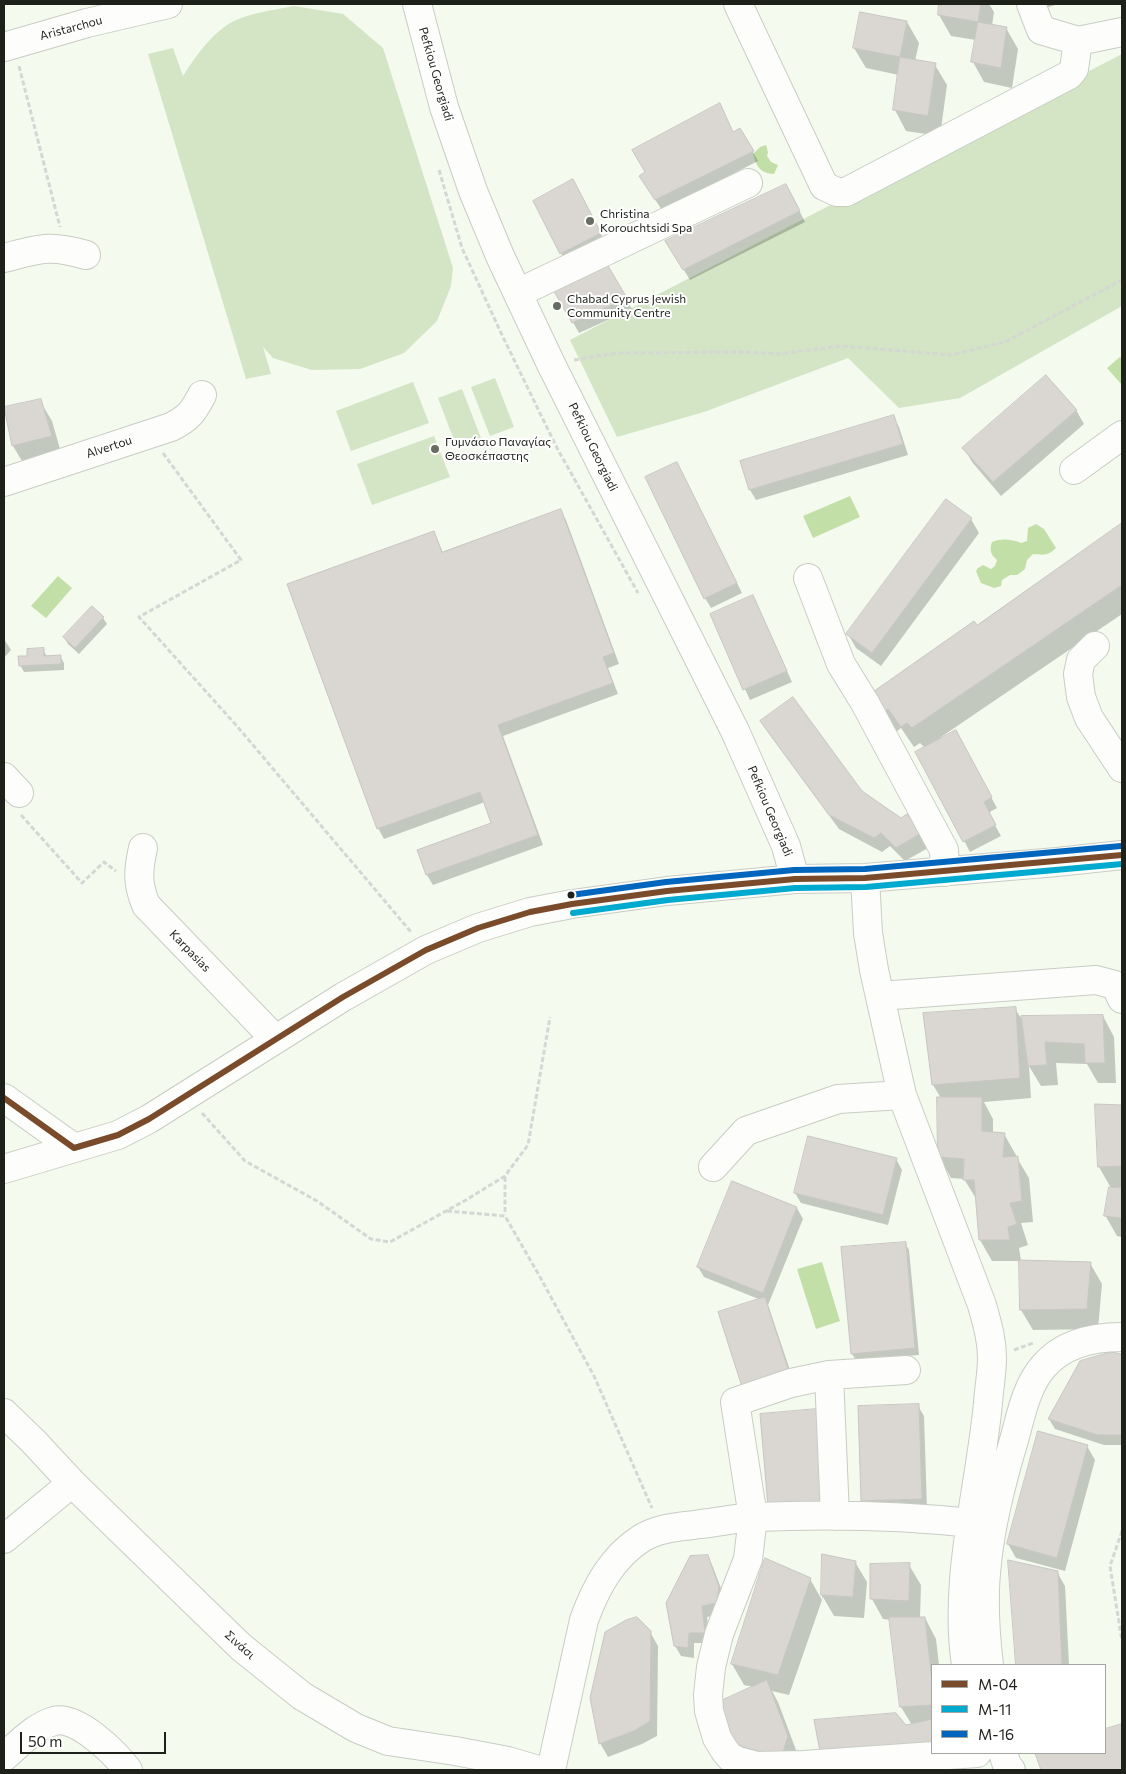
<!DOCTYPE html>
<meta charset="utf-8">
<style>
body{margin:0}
#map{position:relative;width:1126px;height:1774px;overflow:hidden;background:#f4faee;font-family:Commissioner,sans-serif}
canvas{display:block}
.frame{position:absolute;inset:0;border:5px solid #1d211a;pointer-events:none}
.legend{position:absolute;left:931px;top:1664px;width:175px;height:90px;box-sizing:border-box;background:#fff;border:1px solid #a5a6a3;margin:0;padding:6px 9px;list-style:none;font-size:15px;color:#1d211a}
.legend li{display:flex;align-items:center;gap:10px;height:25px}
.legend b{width:25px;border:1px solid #a5a6a3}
.scale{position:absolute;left:20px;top:1732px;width:146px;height:22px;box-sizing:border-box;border:2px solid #1d211a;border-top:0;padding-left:6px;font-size:15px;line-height:18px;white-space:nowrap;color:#1d211a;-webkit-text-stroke:4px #fff;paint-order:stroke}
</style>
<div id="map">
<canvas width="1126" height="1774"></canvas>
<div class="frame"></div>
<ul class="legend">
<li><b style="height:6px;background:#7a4b2a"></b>M-04</li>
<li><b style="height:6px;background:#00a9ce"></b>M-11</li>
<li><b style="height:6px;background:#0065bd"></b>M-16</li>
</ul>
<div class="scale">50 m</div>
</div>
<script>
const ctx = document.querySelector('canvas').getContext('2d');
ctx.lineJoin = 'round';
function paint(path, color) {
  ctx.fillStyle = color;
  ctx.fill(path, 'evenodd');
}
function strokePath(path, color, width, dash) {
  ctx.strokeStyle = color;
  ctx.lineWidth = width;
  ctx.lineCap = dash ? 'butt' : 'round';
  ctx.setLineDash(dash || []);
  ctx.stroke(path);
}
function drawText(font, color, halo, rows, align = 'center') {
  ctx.font = font + ' Commissioner,sans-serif';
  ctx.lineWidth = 4;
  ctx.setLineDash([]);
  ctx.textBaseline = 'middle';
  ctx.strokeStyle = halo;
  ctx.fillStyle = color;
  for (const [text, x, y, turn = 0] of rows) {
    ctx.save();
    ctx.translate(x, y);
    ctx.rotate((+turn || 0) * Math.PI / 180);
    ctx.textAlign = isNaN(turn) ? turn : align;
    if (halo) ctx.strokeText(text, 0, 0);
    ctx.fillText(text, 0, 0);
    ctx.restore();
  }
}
paint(new Path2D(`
 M294 6 343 14 383 48 453 268 451 286 437 321 404 353 360 369 312 370 273 358 263 347 271 374 246 379 148 54 173 48 183 76C194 59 206 41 223 28 242 13 271 11 294 6Z
 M1122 54V306L960 398 899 408 848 358 704 412 617 437 570 340Z
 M495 378 514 427 490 436 471 387Z
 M413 382 429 423 351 451 336 411Z
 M462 389 481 438 457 448 438 398Z
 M434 436 450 477 372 505 357 464Z`), '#d3e5c4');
paint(new Path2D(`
 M766 145 768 152 767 156 771 162 778 165 774 174C760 173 757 167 753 154L760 147Z
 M1120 357 1122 360V385L1107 368Z
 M850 496 860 517 813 538 803 516Z
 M1036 524 1044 529 1056 548C1048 556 1043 555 1033 554L1027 560 1025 569 1017 575H1010L1002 580 1001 586 994 588 981 583 976 571 978 568 983 565 991 569 995 566 997 560C991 555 989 550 992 542 1001 538 1012 539 1021 543L1027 541 1028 528Z
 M58 576 72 588 46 618 31 606Z
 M822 1262 840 1321 816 1329 797 1269Z`), '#c2dfa7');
paint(new Path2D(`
 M941 4H989L994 12 992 26 1006 28 1018 49 1012 88 984 82 973 62 976 40 951 36 939 15Z
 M1036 4H1058L1040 10Z
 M907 22 919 43 915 61 935 65 947 85 940 136 906 131 895 110 899 75 866 68 854 48Z
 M720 105 733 133 740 129 758 161 662 210 640 177Z
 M579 191 606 244 567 264 534 202Z
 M792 196 805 222 690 280 667 242Z
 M604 261 632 309 579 333 553 287Z
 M40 401 52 421 62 456 25 466 13 446 5 408Z
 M1076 410 1084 424 1001 496 972 462 964 448Z
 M893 417 899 427 908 455 756 500 750 490 742 462Z
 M677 463 742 593 711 608 705 598Z
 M560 510 566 520 619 664 608 668 618 694 503 736 543 845 433 885 427 875 418 851 493 824 485 802 384 839 378 828 434 532 443 553Z
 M971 519 979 533 881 666 856 648 848 634Z
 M1122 524V614L941 737 942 739 961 742 997 808 988 813 1001 836 970 852 917 752 925 748 920 743 914 747 901 728 896 732 872 694 977 627Z
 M753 597 792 682 750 700 711 615Z
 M103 618 107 624 79 654 68 644 64 637Z
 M4 639 11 650 4 658Z
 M43 649 47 657 60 656 64 663V670L24 672 20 665 28 657Z
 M762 721 901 819 920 834 928 848 905 861 890 846 882 852 839 829 770 735Z
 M1015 1009 1021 1018 1103 1016 1114 1037 1116 1083H1098L1087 1064 1056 1063 1058 1085 1041 1086 1029 1066 1031 1098 984 1102 993 1119V1134H1004L1016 1155V1158H1017L1029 1178 1033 1222 1021 1223 1028 1245 1019 1248 1021 1261 1090 1263 1102 1284 1098 1329 1033 1330 1021 1310 1020 1261H992L980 1240 977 1200 964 1179 951 1178 939 1157 941 1098 933 1085Z
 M1097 1105 1122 1106V1187H1113V1188L1122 1190V1237L1117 1236 1105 1215 1111 1188 1099 1167Z
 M896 1159 902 1170 888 1225 801 1203 795 1193Z
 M797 1208 803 1219 768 1305 795 1385 750 1400 761 1300 704 1277 698 1267Z
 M905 1243 909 1250 919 1355 856 1360 852 1354Z
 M1111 1353 1122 1355V1445H1104L1055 1429 1049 1419Z
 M918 1406 924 1416 927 1509 868 1511 862 1500Z
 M1087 1446 1095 1460 1065 1571 1016 1558 1008 1544Z
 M824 1555 855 1562 867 1582 864 1618 834 1616 823 1597 822 1599Z
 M707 1556 713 1567 725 1599 723 1613 707 1617 710 1643H694V1658L681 1656 675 1646Z
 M766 1560 810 1579 822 1600 789 1695 772 1691 778 1702 799 1758 767 1770 731 1742 754 1687 744 1685 732 1664Z
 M1009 1562 1057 1572 1065 1586 1069 1665H1017Z
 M909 1565 921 1585 920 1618H925L936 1639 939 1665H932V1753H946L947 1770H830L905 1726 912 1725 901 1707 891 1620 883 1619 872 1599Z
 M650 1632 658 1646 657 1736 642 1744 608 1757 600 1743Z
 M1122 1725V1770H1042L1036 1753H1105V1730Z`), '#0003');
const building = new Path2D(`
 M939 4H981L978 22 938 15Z
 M860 12 907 21 900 57 853 48Z
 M978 22 1007 27 1001 68 971 62Z
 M900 57 936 63 928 116 893 110Z
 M720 103 733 132 740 128 754 151 655 200 639 176 645 172 632 150Z
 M573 179 601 233 560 254 533 201Z
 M786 184 800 211 683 270 665 241Z
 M604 259 627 298 572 323 551 286Z
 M1046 375 1077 410 993 482 962 448Z
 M41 399 52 436 12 446 4 407Z
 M894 415 903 444 749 490 740 461Z
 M677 462 737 583 704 599 645 477Z
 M946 499 972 518 872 653 846 634Z
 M561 509 614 653 603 657 613 683 498 725 538 835 426 875 417 850 491 823 480 792 377 829 287 584 434 531 442 552Z
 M1122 523V585L912 728 907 723 901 727 888 709 883 712 870 694 974 621 977 625Z
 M753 595 787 671 743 690 710 614Z
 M92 606 104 617 75 648 63 637Z
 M44 648V656L61 655V664L19 666 18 656H27V649Z
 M793 697 862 791 901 818 907 814 921 833 896 848 881 833 874 838 829 815 760 721Z
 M956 730 992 797 984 802 996 825 963 842 915 752Z
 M1016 1007 1020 1078 932 1085 923 1013Z
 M1103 1015 1105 1063H1085L1084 1044 1045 1042 1047 1065 1028 1066 1021 1016Z
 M937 1097H982V1131L1005 1133 1003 1157 1018 1156 1022 1201 1010 1203 1017 1224 1008 1227 1010 1240H979L974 1180H963L964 1159 938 1157Z
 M1095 1104 1122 1105V1166L1098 1167Z
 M808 1136 897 1158 883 1215 794 1193Z
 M732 1181 797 1207 763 1293 697 1267Z
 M1109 1187 1122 1188V1220L1121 1218 1104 1216Z
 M906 1242 915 1348 851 1354 841 1247Z
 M1019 1260 1091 1262 1087 1309 1020 1310Z
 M765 1297 790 1375 743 1390 718 1312Z
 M1111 1352 1122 1354V1435H1098L1048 1419 1080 1361Z
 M919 1404 922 1499 861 1501 858 1406Z
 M817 1409 825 1502 768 1507 760 1414Z
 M1038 1431 1088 1445 1057 1558 1007 1544Z
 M822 1554 856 1561 853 1597 821 1595Z
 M708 1555 719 1587 717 1603 702 1606 705 1633H689L688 1648 674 1646 666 1603 690 1556Z
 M765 1558 811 1578 778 1675 731 1664Z
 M1008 1560 1058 1571 1062 1665H1016Z
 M910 1563 909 1601 870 1599V1564Z
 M637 1617 651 1631 650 1721 634 1731 599 1744 590 1698 605 1632 626 1620Z
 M889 1617H925L932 1682V1705L900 1707Z
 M767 1680 788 1736 781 1758 730 1743 714 1704Z
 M896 1713 906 1725 932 1719V1750L821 1757 814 1720Z
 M1122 1724V1770H1041L1035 1753H1105V1729Z`);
paint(building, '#dad7d3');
strokePath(building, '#c8c6c2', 1);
const minor = new Path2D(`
 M417 4 444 107 473 191 500 256 551 364 735 731 786 846 795 879
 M738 4 824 186 837 192H846L1069 75 1074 69 1078 41
 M1031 4 1041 30 1078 41 1122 32
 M4 47 87 23 168 4
 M4 258C39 249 49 244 86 255
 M518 293 748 183
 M1074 470 1122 435
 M4 482 171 427C189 418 193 412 202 395
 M808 578 841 664 865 703 944 850 945 872
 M1095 646 1081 660 1078 674 1081 697 1089 718 1122 768
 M4 777 19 793
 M143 848C138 871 137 883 146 905L275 1039
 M865 878 868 933 874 970 902 1095 982 1305C987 1323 992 1339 992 1358 992 1373 989 1388 988 1403 980 1489 953 1579 966 1665
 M880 996 1096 980 1115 985 1122 999
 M4 1098 74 1148
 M713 1167 746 1131 838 1099 902 1095
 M4 1169 118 1135 149 1119 343 997 426 950 478 928 530 912 572 904 667 891 795 879 865 878 1057 862 1122 855
 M906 1370 829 1375 791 1383 735 1402 753 1517 748 1559 719 1634 711 1667 708 1695 709 1711 717 1738 725 1751 730 1757 738 1761 757 1766 804 1765 977 1753
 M829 1375 835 1516
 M4 1413 34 1442 72 1483 241 1647 302 1696 356 1728 388 1741 455 1751 508 1761 538 1770
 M4 1539 72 1483
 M989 1665C985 1632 983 1596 987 1563 991 1522 1002 1480 1014 1440 1021 1415 1026 1387 1043 1367 1063 1343 1093 1337 1122 1337
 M1003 1753 1007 1765 1011 1770
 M4 1757C19 1744 34 1727 54 1721 77 1715 115 1753 128 1770
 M551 1770 584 1620C596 1587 612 1557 642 1538 660 1527 681 1527 701 1524 719 1522 737 1518 754 1517 826 1514 899 1515 971 1523`);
strokePath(minor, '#c8cdc4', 30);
strokePath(new Path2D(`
 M19 66 60 227
 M439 170 462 248 502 335 557 448 638 593
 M574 360 617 353 747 352 779 354 841 346 951 355 1005 342 1122 280
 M163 453 241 560 139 617 236 725 411 932
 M21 815 82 883 104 862 116 871
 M202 1113 245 1161 317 1201 371 1239 390 1242 466 1200 505 1176 528 1145 550 1017
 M505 1177V1215
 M447 1211 505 1216 540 1277 594 1376 652 1508
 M1014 1350 1033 1343
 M1122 1531 1110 1566 1122 1641`), '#d5d7d4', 3, [5, 2.5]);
strokePath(minor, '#fdfefc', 28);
strokePath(new Path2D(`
 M4 1098 74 1148 118 1135 149 1119 343 997 426 950 478 928 530 912 572 904 667 891 795 879 865 878 1122 855`), '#7a4b2a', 6);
strokePath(new Path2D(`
 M573 913 668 900 795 888 866 887 1122 864`), '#00a9ce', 6);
strokePath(new Path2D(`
 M571 895 666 882 794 870 865 869 1121 846`), '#0065bd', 6);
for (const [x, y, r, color] of [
 [590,221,5,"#686d64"],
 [557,306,5,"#686d64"],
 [435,449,5,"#686d64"],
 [571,895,4.5,"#1d211a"]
]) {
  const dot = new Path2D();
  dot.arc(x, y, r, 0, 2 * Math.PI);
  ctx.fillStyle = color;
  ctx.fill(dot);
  strokePath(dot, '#fff', 2);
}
drawText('12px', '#1d211a', '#fff', [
 ["Aristarchou",71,28,-15],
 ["Pefkiou Georgiadi",436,74,74],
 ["Alvertou",109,447,-18],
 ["Pefkiou Georgiadi",593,447,64],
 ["Pefkiou Georgiadi",770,811,67],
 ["Karpasias",190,951,46],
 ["Σινάσι",240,1645,42]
]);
drawText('12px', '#1d211a', '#fff', [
 ["Christina",600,214],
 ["Korouchtsidi Spa",600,228],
 ["Chabad Cyprus Jewish",567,299],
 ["Community Centre",567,313],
 ["Γυμνάσιο Παναγίας",445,442],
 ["Θεοσκέπαστης",445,456]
], 'left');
</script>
